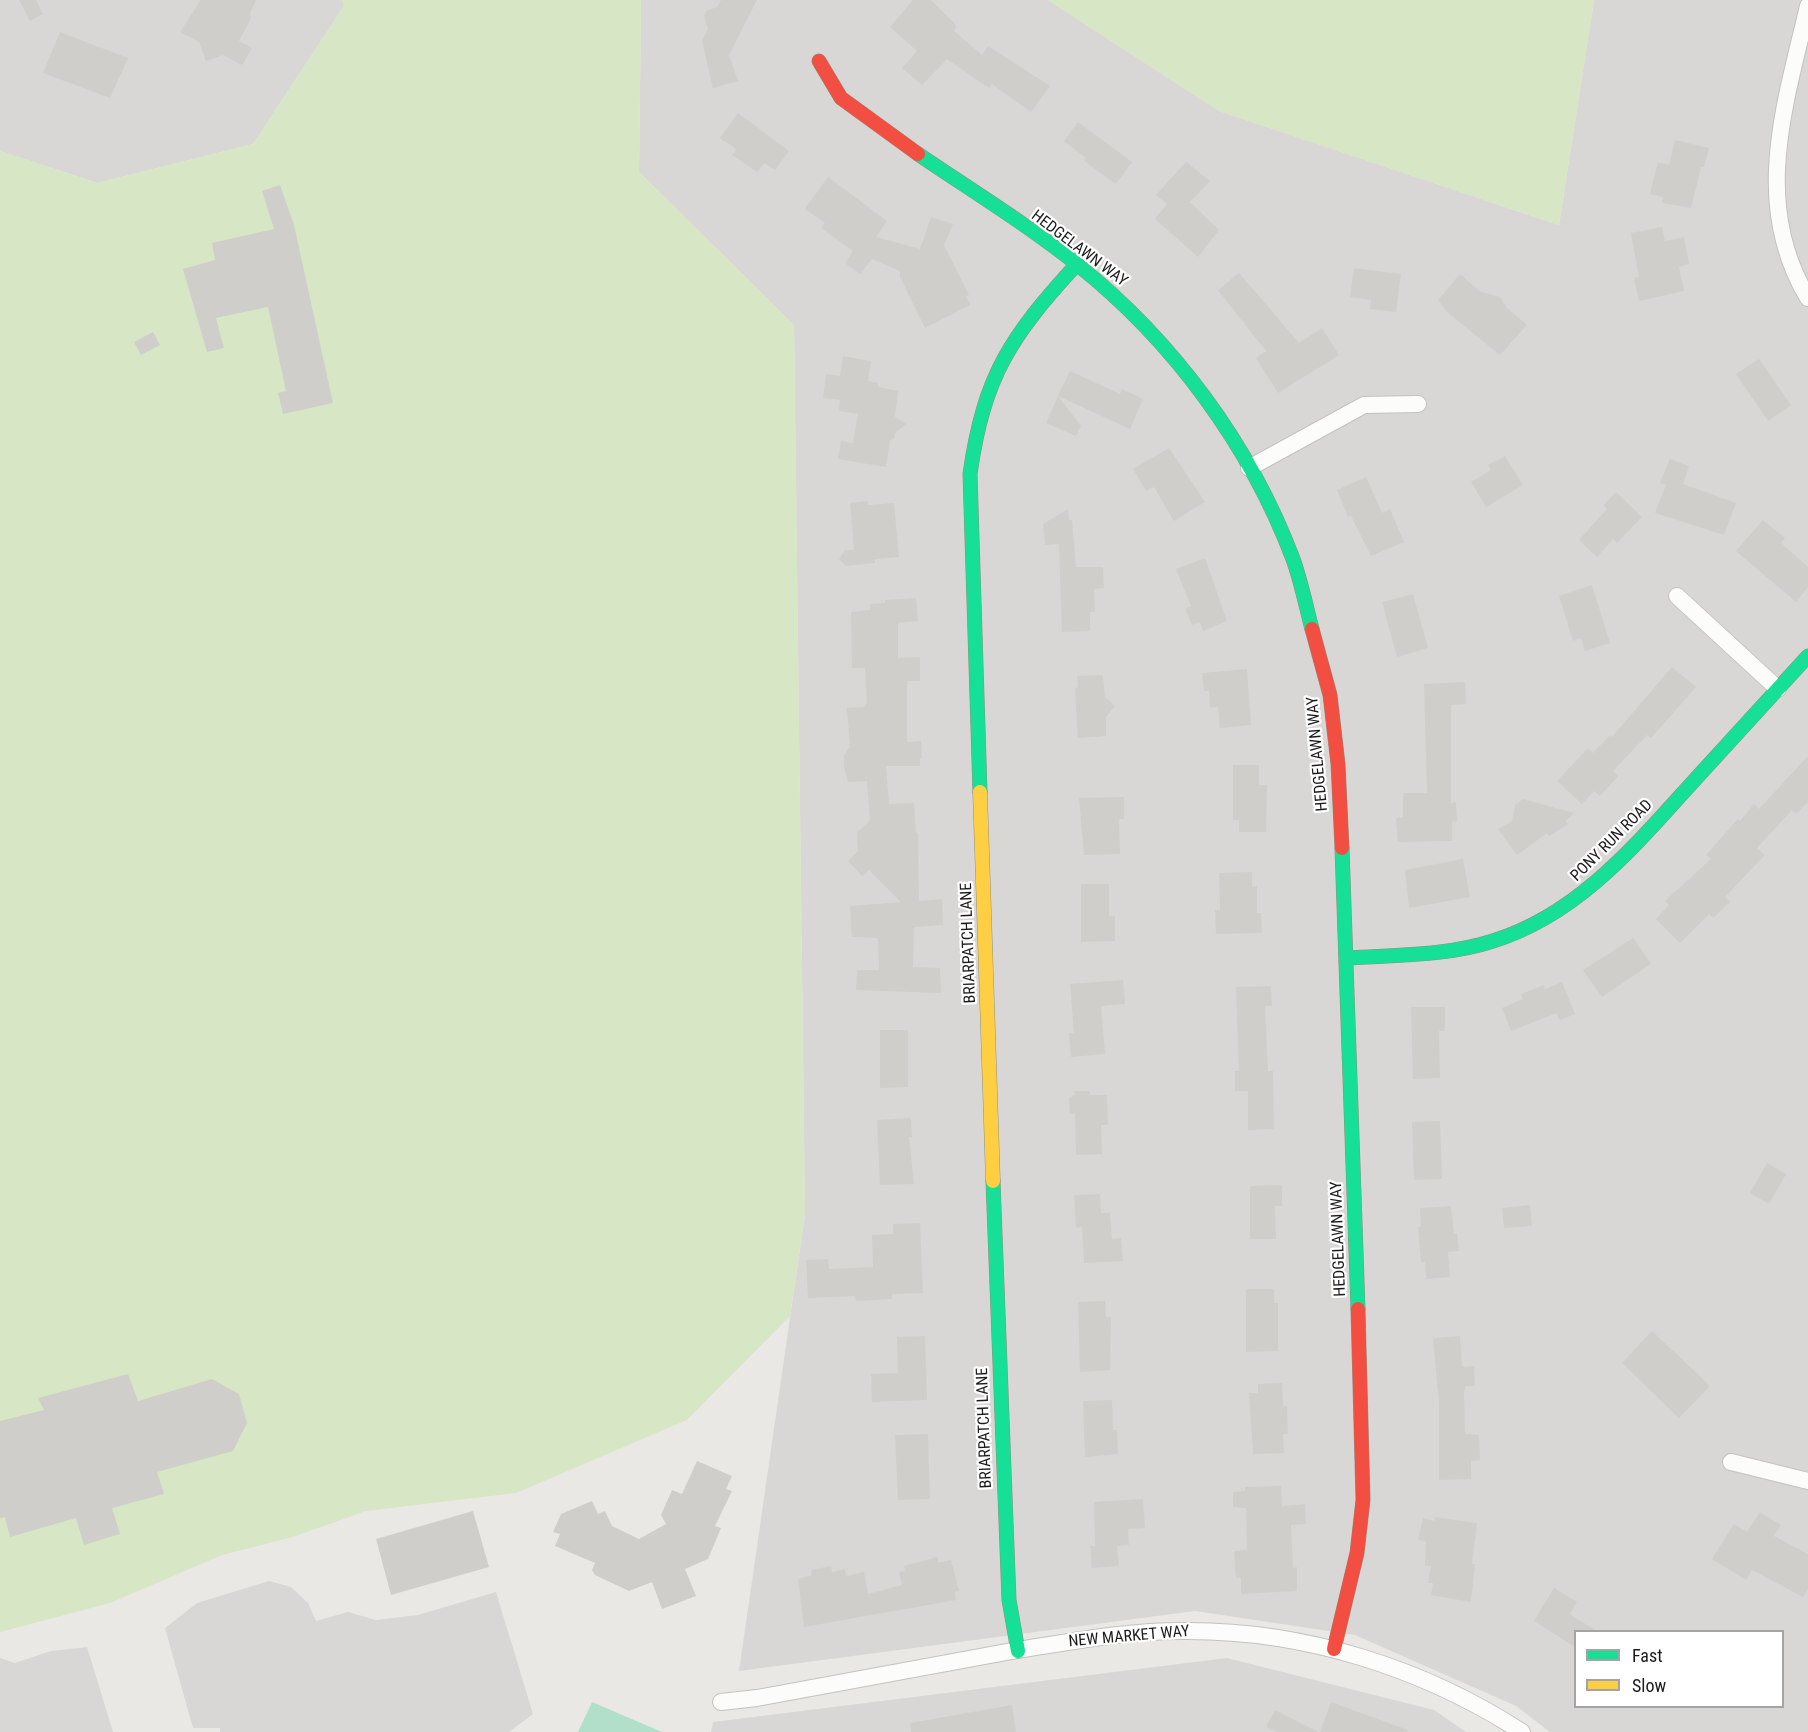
<!DOCTYPE html>
<style>
body{margin:0}
#map{position:relative;width:1808px;height:1732px;overflow:hidden;background:#eae8e4;font-family:"Roboto Condensed",sans-serif}
canvas{display:block}
.legend{position:absolute;left:1574px;top:1630px;width:210px;height:78px;box-sizing:border-box;background:#fff;border:2px solid #a4a4a4;margin:0;padding:8px 10px;list-style:none;font-size:18px;color:#1b1b1b}
.legend li{display:flex;align-items:center;gap:12px;height:30px}
.legend b{width:30px;border:2px solid #a4a4a4}
</style>
<div id="map">
<canvas width="1808" height="1732"></canvas>
<ul class="legend">
<li><b style="height:8px;background:#16e098"></b>Fast</li>
<li><b style="height:8px;background:#ffcf43"></b>Slow</li>
</ul>
</div>
<script>
const ctx = document.querySelector('canvas').getContext('2d');
ctx.lineJoin = 'round';
function paint(path, color) {
  ctx.fillStyle = color;
  ctx.fill(path, 'evenodd');
}
function strokePath(path, color, width, dash) {
  ctx.strokeStyle = color;
  ctx.lineWidth = width;
  ctx.lineCap = dash ? 'butt' : 'round';
  ctx.setLineDash(dash || []);
  ctx.stroke(path);
}
function drawText(font, color, halo, rows, align = 'center') {
  ctx.font = font + ' "Roboto Condensed",sans-serif';
  ctx.lineWidth = 4.5;
  ctx.setLineDash([]);
  ctx.textBaseline = 'middle';
  ctx.strokeStyle = halo;
  ctx.fillStyle = color;
  for (const [text, x, y, turn = 0] of rows) {
    ctx.save();
    ctx.translate(x, y);
    ctx.rotate((+turn || 0) * Math.PI / 180);
    ctx.textAlign = isNaN(turn) ? turn : align;
    if (halo) ctx.strokeText(text, 0, 0);
    ctx.fillText(text, 0, 0);
    ctx.restore();
  }
}
paint(new Path2D(`
 M0 0H342L344 6 253 144 97 183 0 151Z
 M641 0H1048L1219 111 1559 225 1594 0H1808V1732H1550L1516 1706 1355 1635 1195 1611 739 1671 805 1214 794 325 639 172ZM1576 1632H1782V1706H1576Z
 M1227 1658 1434 1710 1466 1732H711L713 1722Z`), '#d9d7d5');
paint(new Path2D(`
 M269 1581 291 1587 308 1603 316 1621 348 1612 376 1620 418 1615 496 1592 533 1714 509 1732H220V1728H193L165 1628 197 1603Z
 M87 1647 113 1732H0V1658L15 1663 51 1651Z`), '#d8d7d5');
paint(new Path2D(`
 M342 0H641L639 172 794 325 805 1214 790 1316 687 1420 516 1493 366 1511 293 1537 222 1555 110 1603 0 1632V151L97 183 253 144 344 6Z
 M1048 0H1594L1559 225 1219 111Z`), '#d7e6c4');
paint(new Path2D(`
 M592 1702 662 1732H578Z`), '#b2dfca');
paint(new Path2D(`
 M19 0H36L43 14 30 21Z
 M201 0H256L250 13 251 18 239 41 252 48 242 65 223 55 206 61 199 42 180 32Z
 M721 0H757L729 55 738 81 713 88 702 41 708 29 704 16 706 11 717 7Z
 M913 0H931L954 23 956 27 954 31 982 55 988 46 1050 86 1031 112 992 84 989 88 947 59 922 85 902 68 917 51 890 27Z
 M60 32 128 58 110 98 43 73Z
 M738 113 789 151 775 170 764 163 757 172 732 155 736 149 720 138Z
 M1078 122 1132 162 1116 184 1084 161 1086 158 1064 141Z
 M1675 140 1709 148 1704 167H1701L1691 208 1662 203 1663 197 1650 194 1658 162 1669 165Z
 M1186 162 1210 181 1190 202 1219 230 1198 257 1155 219 1167 204 1156 195Z
 M828 177 887 221 876 237 920 249 931 217 953 224 944 245 969 295 966 296 970 305 925 328 900 277V271L872 259 860 274 845 263 853 251 821 228 825 223 805 209Z
 M280 185 294 225 333 403 283 414 278 393 286 391 268 307 216 318 224 348 207 352 183 269 215 260 212 243 274 229 262 191Z
 M1662 227 1665 241 1684 237 1689 264 1679 267 1684 291 1639 301 1634 278 1639 277 1631 233Z
 M1354 268 1401 274 1396 312 1370 309 1371 300 1350 297Z
 M1239 273 1299 343 1322 328 1339 355 1278 393 1256 358 1266 351 1218 290Z
 M1460 274 1479 291 1500 297 1507 308 1527 325 1500 355 1447 312 1438 300Z
 M153 332 160 345 141 355 134 342Z
 M843 356 871 361 868 381 878 383V387L898 391 895 417 906 424 895 433 894 439 890 440 886 467 838 459 841 441 853 443 858 414 839 411 840 400 823 398 826 374 840 376Z
 M1759 359 1791 405 1768 421 1736 374Z
 M1070 371 1120 394 1122 389 1143 399 1130 429 1058 396Z
 M1058 396 1081 426 1076 436 1046 423Z
 M1169 448 1205 502 1174 521 1154 487 1146 491 1133 469Z
 M1505 456 1523 485 1486 507 1471 482 1491 470 1488 465Z
 M1670 459 1689 466 1683 484 1736 503 1724 535 1655 513 1666 485 1660 483Z
 M1366 477 1382 513 1390 509 1404 542 1371 556 1351 516 1348 517 1337 490Z
 M1616 492 1642 517 1617 543 1613 539 1597 557 1579 540 1607 509 1604 505Z
 M868 501V505L894 503 899 557 875 559V563L846 566 839 559 845 550H854L850 503Z
 M1068 509 1069 520H1072L1076 567H1103L1104 588 1094 589 1095 612H1090V631L1062 632 1059 544 1045 545 1043 524Z
 M1763 520 1785 538 1781 543 1808 567V587L1796 602 1736 551Z
 M1205 558 1227 621 1203 631 1200 622 1192 625 1185 609 1191 606 1176 569Z
 M1592 585 1610 643 1585 651 1581 638 1573 641 1559 596Z
 M1413 594 1428 648 1397 657 1382 602Z
 M916 598 918 621 898 623V658L920 657V681H907V742L921 741 922 758H920V766H886L889 804 914 803 916 832 918 834 919 901 942 899 943 925 914 927 913 967 940 968 941 993 856 990 857 970H879L878 938 852 937 850 906 901 902 869 870 862 876 848 861 858 851 857 833 870 820 867 781 848 782 844 766V755L850 747 847 708 864 707 867 702 865 668H852L851 612 870 610V604L885 603V600Z
 M1672 667 1696 687 1651 738 1647 735 1613 771 1618 776 1600 796 1594 791 1582 804 1557 781 1588 748 1593 753 1610 735 1612 737Z
 M1247 669 1251 725 1220 728 1218 707 1210 708 1209 691H1204L1202 673Z
 M1103 675 1105 697 1115 706 1106 717V736L1078 738 1075 688 1078 687 1077 676Z
 M1465 682 1466 704 1451 705V803L1456 802 1457 821 1452 822V841L1398 842 1396 818 1403 817V793H1427L1424 684Z
 M1808 756V802L1796 814 1792 810 1757 848 1765 855 1725 897 1730 902 1713 918 1709 914 1680 943 1656 919 1669 905 1665 901 1711 859 1706 855 1738 819 1740 821 1754 804 1759 809Z
 M1233 765H1259V785H1267L1266 832H1239V820H1233Z
 M1124 797V819H1119L1120 854 1084 855 1079 798Z
 M1523 799 1574 813 1566 821 1568 824 1549 836 1547 833 1517 855 1498 829 1512 821 1515 805Z
 M1463 859 1470 897 1409 908 1405 870Z
 M1252 872V887L1257 886V913H1261L1262 933 1216 934 1215 910H1220L1219 873Z
 M1081 884H1109V916H1115V941L1081 942Z
 M1633 938 1651 964 1602 997 1583 970Z
 M1123 980 1125 1004 1101 1006 1105 1054 1071 1057 1069 1033H1074L1070 984Z
 M1562 982 1575 1014 1560 1020 1557 1013 1511 1031 1502 1008 1523 999 1521 994 1544 985 1545 989Z
 M1271 986 1272 1006H1265L1268 1071H1273L1274 1129 1248 1130V1091H1235V1071H1239L1236 987Z
 M1411 1007H1445V1031H1439L1440 1078 1413 1079Z
 M880 1030H908V1087L880 1088Z
 M1074 1091H1089L1090 1095H1107L1108 1125H1101L1102 1154 1076 1155 1075 1114H1070L1069 1098 1075 1095Z
 M911 1118 912 1137H909L914 1184 880 1185 877 1120Z
 M1440 1121 1442 1179 1414 1180 1412 1122Z
 M1767 1163 1786 1174 1769 1204 1750 1193Z
 M1282 1185V1206H1275L1276 1239H1250V1186Z
 M1100 1194 1101 1213H1110L1112 1239 1121 1238 1123 1261 1084 1263 1082 1227 1076 1228 1074 1195Z
 M1530 1205 1532 1226 1504 1228 1502 1208Z
 M1451 1206 1454 1234 1457 1233 1459 1251 1448 1252 1450 1277 1426 1279 1425 1262H1421L1418 1227H1421L1420 1208Z
 M920 1223 923 1293 892 1294V1299L856 1301 855 1296 808 1298 806 1260 828 1259 829 1269 873 1267 872 1235 893 1234V1224Z
 M1246 1289H1274V1303H1278V1351L1246 1352Z
 M1105 1301 1106 1317H1111L1110 1370 1080 1372 1078 1302Z
 M1652 1331 1710 1386 1679 1418 1622 1363Z
 M925 1336 927 1400 872 1402 871 1374 898 1373 897 1337Z
 M1460 1336 1462 1367 1474 1366 1475 1386H1465L1464 1392 1465 1434 1479 1435 1480 1460 1471 1461V1479L1439 1480V1403L1433 1338Z
 M128 1374 138 1401 212 1379 239 1394 247 1423 233 1451 157 1472 164 1494 112 1508 120 1534 84 1545 76 1518 10 1537 5 1517 0 1518V1421L44 1410 38 1398Z
 M1282 1383 1283 1406H1287L1288 1434H1283L1284 1453 1253 1454 1249 1393H1258V1384Z
 M1112 1400 1113 1430H1117L1118 1454 1085 1457 1083 1401Z
 M928 1434 930 1499 898 1500 895 1435Z
 M697 1461 732 1476 726 1489 732 1491 715 1526 721 1528 708 1559 685 1569 696 1596 662 1609 652 1582 629 1591 595 1575 592 1570 595 1563 555 1546 560 1534 553 1532 561 1514 592 1501 598 1514 605 1511 612 1526 639 1539 666 1524 661 1515 672 1490 682 1494Z
 M1281 1486 1282 1506 1305 1504 1306 1524 1291 1525 1293 1568 1297 1567V1591L1241 1594V1578H1236L1234 1551 1247 1550 1246 1508 1233 1507V1492L1245 1491V1487Z
 M1143 1499 1145 1528 1128 1529 1129 1545 1117 1546 1119 1566 1092 1568 1090 1546H1095L1094 1502Z
 M473 1511 489 1567 391 1595 376 1539Z
 M1760 1512 1781 1525 1774 1536 1808 1554V1589L1803 1597 1752 1570 1746 1580 1712 1559 1734 1524 1747 1532Z
 M1435 1517 1477 1523 1472 1564H1475L1471 1602 1431 1595 1433 1583H1428L1431 1566H1425L1426 1541 1418 1540 1423 1518 1434 1521Z
 M937 1557 938 1563 951 1560 959 1591 955 1592 956 1600 804 1627 798 1579 812 1575 811 1570 831 1566 832 1572 845 1569 846 1576 864 1572 868 1594 902 1585 899 1572 905 1571 904 1566Z
 M1554 1588 1577 1602 1570 1614 1598 1632H1575V1647L1534 1621Z
 M1331 1702 1408 1730 1407 1732H1320Z
 M1012 1705 1016 1732H911L910 1723Z
 M1275 1710 1318 1732H1277L1266 1727Z`), '#d0cecb');
const street = new Path2D(`
 M1808 6C1785 105 1751 204 1808 298
 M1249 468 1364 405 1418 404
 M1677 596 1778 689
 M1731 1462 1808 1481
 M721 1702 757 1698C842 1682 927 1666 1012 1651 1070 1642 1129 1630 1188 1631 1306 1631 1423 1668 1522 1732`);
const fast = new Path2D(`
 M918 154C971 190 1028 225 1078 265 1173 341 1250 445 1293 559 1301 581 1306 606 1312 629
 M980 792 970 474C984 375 1011 336 1077 264
 M1342 848 1358 1309
 M1348 958C1396 955 1447 956 1493 941 1577 915 1634 847 1691 784 1730 741 1769 699 1808 656
 M993 1181 1009 1600 1018 1651`);
const slow = new Path2D(`
 M980 792 993 1181`);
const jam = new Path2D(`
 M819 61 841 98 918 154
 M1312 629 1330 695 1338 764 1342 848
 M1334 1649 1357 1553 1363 1500 1358 1309`);
strokePath(street, '#c2c2c0', 18);
strokePath(fast, '#91927e', 15);
strokePath(slow, '#91927e', 15);
strokePath(jam, '#91927e', 15);
strokePath(street, '#fcfcfb', 16);
strokePath(fast, '#16e098', 14);
strokePath(slow, '#ffcf43', 14);
strokePath(jam, '#f24e42', 14);
drawText('16px', '#1b1b1b', '#fff', [
 ["HEDGELAWN WAY",1079,249,37],
 ["HEDGELAWN WAY",1318,754,-95],
 ["PONY RUN ROAD",1612,841,-45],
 ["BRIARPATCH LANE",969,943,-92],
 ["HEDGELAWN WAY",1339,1239,-92],
 ["BRIARPATCH LANE",985,1428,-92],
 ["NEW MARKET WAY",1129,1637,-5]
]);
</script>
